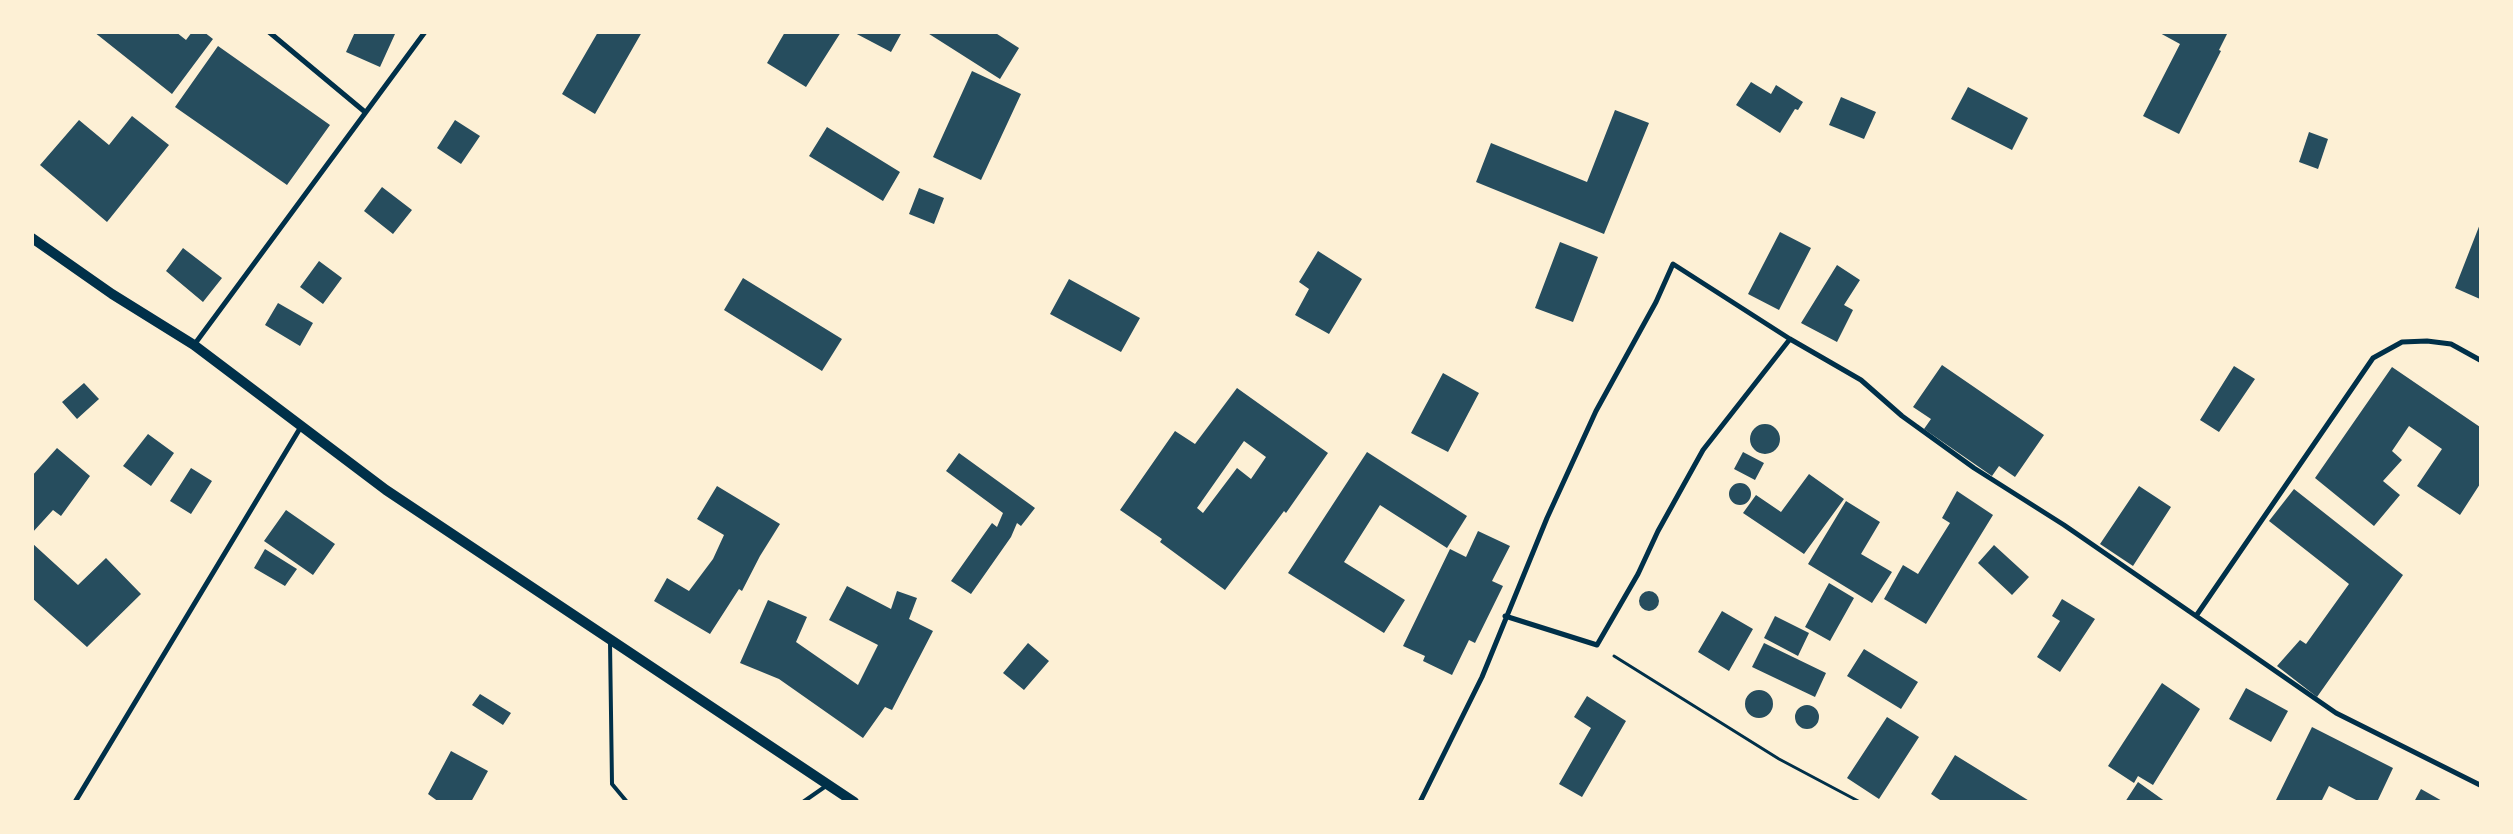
<!DOCTYPE html>
<style>
body{margin:0}
#map{position:relative;width:2513px;height:834px;overflow:hidden;background:#fdf0d5;font-family:Helvetica,sans-serif}
canvas{display:block}
.frame{position:absolute;inset:0;border:34px solid #fdf0d5;pointer-events:none}
</style>
<div id="map">
<canvas width="2513" height="834"></canvas>
<div class="frame"></div>
</div>
<script>
const ctx = document.querySelector('canvas').getContext('2d');
ctx.lineJoin = 'round';
function paint(path, color) {
  ctx.fillStyle = color;
  ctx.fill(path, 'evenodd');
}
function strokePath(path, color, width, dash) {
  ctx.strokeStyle = color;
  ctx.lineWidth = width;
  ctx.lineCap = dash ? 'butt' : 'round';
  ctx.setLineDash(dash || []);
  ctx.stroke(path);
}
paint(new Path2D(`
 M94 32H176L186 40 192 32H204L213 39 172 94Z
 M355 32 395 34 380 67 346 52Z
 M598 32H642L595 114 562 94Z
 M785 32H841L806 87 767 63Z
 M853 32H902L891 52Z
 M926 32H994L1019 48 1000 79Z
 M2158 32H2228L2219 50 2221 51 2179 134 2143 116 2180 44Z
 M218 46 330 125 287 185 175 107Z
 M972 71 1021 94 981 180 933 157Z
 M1751 82 1771 94 1776 85 1803 102 1798 110 1795 109 1780 133 1736 105Z
 M1968 87 2028 118 2012 150 1951 119Z
 M1841 97 1876 112 1864 139 1829 125Z
 M1615 110 1649 123 1604 234 1476 182 1491 143 1587 182Z
 M132 116 169 145 107 222 40 165 79 120 109 145Z
 M455 120 480 136 461 164 437 148Z
 M827 127 900 172 883 201 809 156Z
 M2309 132 2328 139 2318 169 2299 162Z
 M382 187 412 210 393 234 364 211Z
 M919 188 944 198 934 224 909 214Z
 M2480 224V299L2455 288Z
 M1780 232 1811 248 1779 310 1748 294Z
 M1560 242 1598 257 1573 322 1535 308Z
 M183 248 222 278 203 302 166 271Z
 M1318 251 1362 279 1329 334 1295 315 1309 289 1299 282Z
 M319 261 342 278 323 304 300 287Z
 M1837 265 1860 280 1844 305 1853 310 1837 342 1801 323Z
 M743 278 842 339 822 371 724 310Z
 M1069 279 1140 318 1121 352 1050 314Z
 M278 303 313 323 300 346 265 325Z
 M1942 365 2044 435 2015 477 1999 466 1992 476 1924 429 1931 419 1913 407Z
 M2234 366 2255 379 2219 432 2200 420Z
 M2392 367 2480 427V484L2460 515 2417 486 2442 449 2409 426 2392 451 2402 460 2383 481 2400 495 2374 526 2315 478Z
 M1443 373 1479 393 1448 452 1411 433Z
 M84 383 99 399 77 419 62 402Z
 M1237 388 1328 453 1286 513 1284 511 1225 590 1160 542 1162 539 1120 510 1175 431 1195 444ZM1244 441 1266 457 1251 479 1237 468 1203 513 1197 508Z
 M1750 439a15 15 0 1 1 30 0a15 15 0 1 1-30 0Z
 M148 434 174 453 151 486 123 466Z
 M57 448 90 476 61 516 53 510 32 533V476Z
 M1367 452 1467 516 1447 548 1380 505 1344 562 1405 600 1384 633 1288 573Z
 M1743 452 1764 463 1755 480 1734 469Z
 M959 453 1035 508 1021 526 1017 523 1011 537 971 594 951 581 992 523 997 527 1003 513 946 471Z
 M191 468 212 481 191 514 170 501Z
 M1809 474 1844 499 1804 554 1743 513 1756 495 1781 512Z
 M1729 494a11 11 0 1 1 22 0a11 11 0 1 1-22 0Z
 M717 486 780 524 760 556 742 591 739 589 710 634 654 601 667 578 689 591 713 559 724 535 697 519Z
 M2139 486 2171 507 2133 566 2100 544Z
 M2294 489 2403 575 2317 697 2277 666 2300 640 2306 644 2349 584 2269 521Z
 M1957 491 1993 515 1926 624 1884 599 1903 565 1918 574 1950 523 1942 518Z
 M1846 501 1880 522 1861 554 1892 572 1872 603 1808 564Z
 M286 510 335 544 313 575 264 541Z
 M1478 531 1510 546 1492 581 1503 586 1475 643 1469 640 1452 675 1423 661 1425 656 1403 646 1450 549 1466 557Z
 M32 543 78 585 106 558 141 594 87 647 32 598Z
 M1994 545 2029 577 2012 595 1978 563Z
 M265 549 297 569 285 586 254 568Z
 M1829 583 1854 598 1830 641 1805 627Z
 M847 586 891 609 897 591 917 598 909 619 933 631 892 710 885 707 863 738 779 679 740 663 768 600 807 617 796 642 858 685 878 645 829 620Z
 M1639 601a10 10 0 1 1 20 0a10 10 0 1 1-20 0Z
 M2062 599 2095 619 2060 672 2037 657 2060 621 2052 616Z
 M1722 611 1753 629 1729 671 1698 652Z
 M1775 616 1809 633 1798 656 1764 638Z
 M1028 643 1049 661 1024 690 1003 673Z
 M1764 643 1826 673 1815 697 1752 667Z
 M1864 649 1918 682 1901 709 1847 676Z
 M2162 683 2200 709 2153 785 2138 776 2134 783 2108 766Z
 M2246 688 2288 711 2271 742 2229 719Z
 M1745 704a14 14 0 1 1 28 0a14 14 0 1 1-28 0Z
 M480 694 511 713 503 725 472 705Z
 M1587 696 1626 721 1582 797 1559 784 1591 728 1574 717Z
 M1795 717a12 12 0 1 1 24 0a12 12 0 1 1-24 0Z
 M1887 717 1919 737 1879 799 1847 778Z
 M2312 727 2393 768 2377 802H2360L2329 786 2321 802H2275Z
 M451 751 488 771 471 802H439L428 794Z
 M1955 755 2031 802H1943L1931 794Z
 M2138 782 2166 802H2125Z
 M2421 789 2444 802H2414Z`), '#264d5e');
strokePath(new Path2D(`
 M1614 656 1779 759 1860 802`), '#003049', 3);
strokePath(new Path2D(`
 M610 642 612 784 627 802
 M803 802 826 786`), '#003049', 4);
strokePath(new Path2D(`
 M269 32 365 112
 M194 345 425 32
 M1505 616 1597 645 1638 574 1658 531 1703 450 1790 339
 M2196 616 2336 713 2480 785
 M75 802 302 425
 M1420 802 1482 677 1547 518 1596 411 1656 302 1673 264 1790 339 1861 380 1902 416 1974 468 2064 525 2196 616 2373 358 2402 342 2427 341 2451 344 2480 360`), '#003049', 5);
strokePath(new Path2D(`
 M32 238 112 294 194 345 386 490 854 802`), '#003049', 10);
</script>
